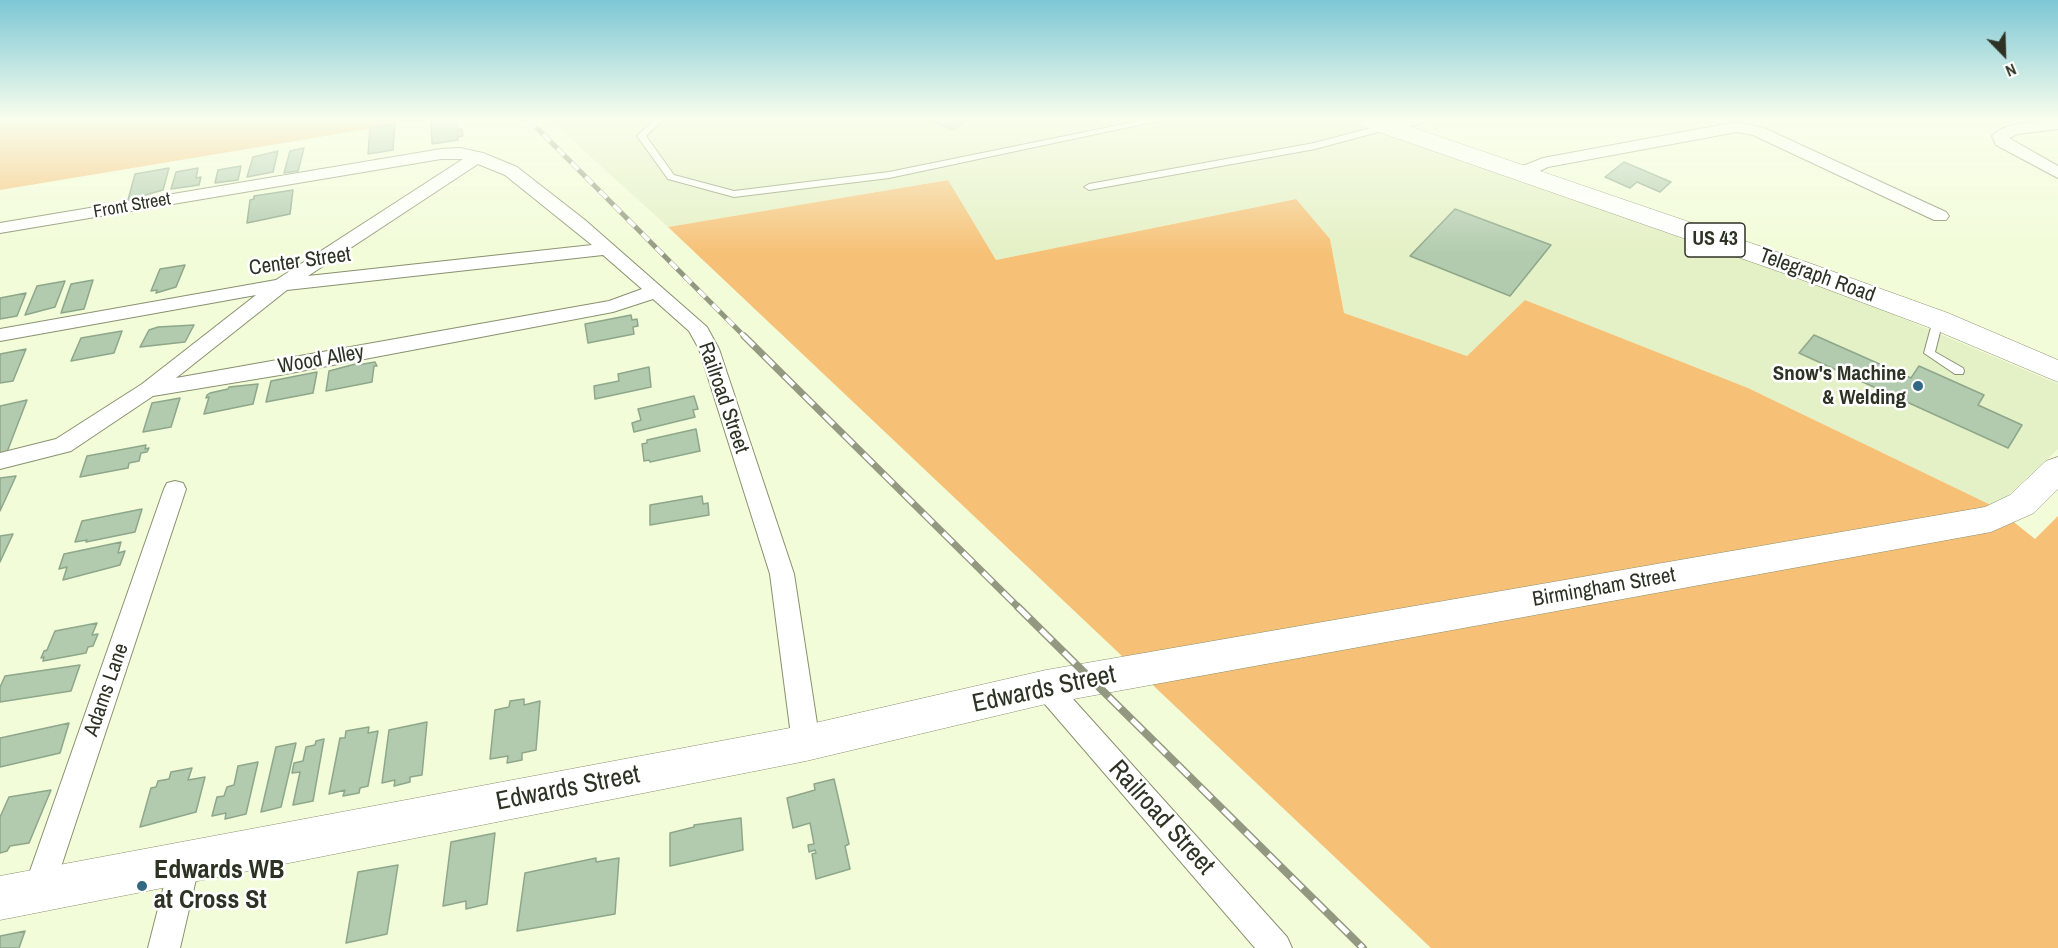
<!DOCTYPE html>
<style>
body{margin:0}
#map{position:relative;width:2058px;height:948px;overflow:hidden;background:#f2fcd8;font-family:"Archivo Narrow",sans-serif}
canvas{display:block}
.north{position:absolute;left:1974px;top:24px;width:60px;height:60px;-webkit-text-stroke:4px #fff;paint-order:stroke;rotate:157deg;font-size:16px;font-weight:700;line-height:24px;text-align:center;color:#2e3224}
.north::after{content:'';display:block;margin:auto;width:21px;height:27px;background:#2e3224;clip-path:polygon(50% 0,100% 100%,50% 72%,0 100%)}
</style>
<div id="map">
<canvas width="2058" height="948"></canvas>
<div class="north">N</div>
</div>
<script>
const ctx = document.querySelector('canvas').getContext('2d');
ctx.lineJoin = 'round';
function paint(path, color) {
  ctx.fillStyle = color;
  ctx.fill(path, 'evenodd');
}
function strokePath(path, color, width, dash) {
  ctx.strokeStyle = color;
  ctx.lineWidth = width;
  ctx.lineCap = dash ? 'butt' : 'round';
  ctx.setLineDash(dash || []);
  ctx.stroke(path);
}
function drawText(font, color, halo, rows, align = 'center') {
  ctx.font = font + ' "Archivo Narrow",sans-serif';
  ctx.lineWidth = 5;
  ctx.setLineDash([]);
  ctx.textBaseline = 'middle';
  ctx.strokeStyle = halo;
  ctx.fillStyle = color;
  for (const [text, x, y, turn = 0] of rows) {
    ctx.save();
    ctx.translate(x, y);
    ctx.rotate((+turn || 0) * Math.PI / 180);
    ctx.textAlign = isNaN(turn) ? turn : align;
    if (halo) ctx.strokeText(text, 0, 0);
    ctx.fillText(text, 0, 0);
    ctx.restore();
  }
}
paint(new Path2D(`
 M550 120H1351L1826 286 2058 384V449L1995 507 1748 388 1525 300 1467 356 1344 313 1330 239 1295 199 996 260 947 180 668 227Z`), '#e4f0c5');
paint(new Path2D(`
 M0 120H422L0 190Z
 M948 180 996 260 1296 199 1330 239 1344 313 1467 356 1525 300 1748 388 1995 507 2035 539 2058 516V948H1431L668 227Z`), '#f6c177');
const building = new Path2D(`
 M431 120H457L458 130 462 129 463 136 458 137V140L432 144Z
 M930 120H968L953 130Z
 M395 124 393 150 368 154 370 128Z
 M304 148 298 171 284 173 290 151Z
 M278 151 273 172 247 177 253 157Z
 M1624 162 1671 182 1660 192 1637 182 1630 188 1605 177Z
 M241 166 238 180 215 183 218 170Z
 M169 168 163 190 128 200 135 174Z
 M198 168 196 178 201 177 199 185 171 189 176 172Z
 M293 190 290 214 247 223 250 200 254 199V196Z
 M1455 209 1551 245 1510 296 1410 256Z
 M185 265 176 287 156 293 157 290 151 291 160 269Z
 M93 280 84 309 61 313 71 284Z
 M65 281 55 307 25 315 37 286Z
 M26 293 17 316 0 319V298Z
 M631 315 632 320 637 319 638 326 633 327 634 334 588 343 585 324Z
 M194 325 185 342 140 347 149 330 158 327Z
 M122 331 114 353 71 361 81 338Z
 M1814 335 1911 378 1919 366 1984 395 1978 405 2022 425 2008 448 1799 353Z
 M26 349 13 381 0 383V354Z
 M375 362 377 366H374L372 382 326 391 329 371 359 363 358 365Z
 M649 367 651 387 595 399 594 386 619 381 618 374Z
 M317 372 313 393 266 402 271 381Z
 M258 384 253 404 204 414 209 397 206 398 207 395 210 393 228 389 229 387Z
 M694 396 698 409 693 410 695 417 634 432 632 423 641 420 638 409Z
 M180 398 171 427 143 432 152 403Z
 M27 400 7 452 0 453V406Z
 M696 429 700 451 650 462 649 460 644 461 642 444 647 443V440Z
 M146 445 145 449 149 448 147 452 141 453 139 461 129 463 128 468 80 477 87 456Z
 M16 476 0 511V478Z
 M702 496 703 504 708 503 709 515 650 525V505Z
 M142 509 135 532 86 542 87 540 75 542 82 521Z
 M13 534 0 562V536Z
 M121 542 118 553 125 551 120 565 63 580 67 567 59 569 64 554Z
 M97 623 92 635 98 634 93 646 88 647 86 653 43 661 44 657 41 658 44 651 47 650 55 631Z
 M80 665 71 691 0 702V687L5 676Z
 M524 699V705L540 701 536 750 522 753V760L507 763 508 756 490 759 495 710 509 707 510 701Z
 M427 722 422 775 410 777V782L394 786 395 780 382 783 389 730Z
 M69 723 60 753 0 767V738Z
 M369 727 368 733 378 731 368 786 360 788 359 793 343 796 345 790 329 794 340 738H345L346 731Z
 M324 739 313 801 293 805 300 772 292 773 294 763 303 761 306 747 315 745 316 741Z
 M296 743 281 807 261 812 276 747Z
 M258 762 246 814 225 819 226 813 212 816 217 797 224 796 227 787 234 785 238 766Z
 M192 768 188 780 205 777 196 812 140 827 151 788 156 787 158 781 169 779 171 772Z
 M834 779 849 844 845 846 850 869 816 879 812 854 816 853 815 850 809 852 808 845 814 844 810 823 793 828 787 798 815 790 814 784Z
 M51 790 29 843 10 846 7 851 0 853V817L9 797Z
 M741 818 743 850 670 866V833L694 827V825Z
 M495 833 487 904 466 909V901L443 906 451 842Z
 M596 858V862L619 858 615 914 517 931 525 873Z
 M398 865 387 934 346 943 358 872Z
 M25 931 19 948H0V936Z`);
paint(building, '#b2cbaf');
strokePath(building, '#8ea78b', 1.5);
const lane = new Path2D(`
 M654 120H663L646 136 674 175 734 191 889 172 1144 120H1162L889 178 734 197 668 179 637 136Z
 M1386 124 1389 125V129L1315 149 1089 190 1084 187 1089 184 1314 143Z
 M1938 317 1943 320 1935 352 1963 368 1964 371 1963 374H1955L1924 353 1933 320Z`);
const street = new Path2D(`
 M1394 120H1425L1423 123 1386 132 1378 127 1380 124Z
 M2049 120H2058V129L2018 134 2009 138 2058 166V178L1996 145 1992 136C2004 122 2032 123 2049 120Z
 M1737 122 1764 128 1946 212 1949 216 1946 220H1934L1753 135 1737 132 1548 167 1527 177H1515L1513 173 1515 169 1543 158Z
 M460 148 483 153 517 167 585 220 707 327 719 349 794 574 820 743 816 752 806 755 796 752 792 743 770 574 699 349 689 331 653 299 613 312 280 375 153 396 71 451 0 469V453L56 439 142 384 256 295 0 341V329L276 280 463 159H441L0 233V223L441 149ZM478 164 505 175 592 245 308 276ZM603 255 642 289 609 301 176 378 287 290Z
 M175 481 183 483 186 489 53 891 49 902 38 906 27 902 23 891 164 489 167 483Z
 M1046 676 1055 679 1287 937 1292 948H1255L1037 695 1033 687 1037 679Z
 M185 848 196 852 200 862 180 948H148L170 862 174 852Z`);
const secondary = new Path2D(`
 M2058 457V489L2034 513 1991 532 1046 704 806 761 0 920V876L806 725 1046 670 1985 507 2010 495 2046 461Z`);
const primary = new Path2D(`
 M1356 120H1391L1812 264 1948 313 2058 360V382L1928 327 1792 276 1359 125Z`);
strokePath(lane, '#899170', 2);
strokePath(street, '#899170', 2);
strokePath(secondary, '#899170', 1);
strokePath(primary, '#899170', 1);
paint(lane, '#fff');
paint(street, '#fff');
paint(secondary, '#fff');
paint(primary, '#fff');
const railFar2 = new Path2D(`
 M529 120 746 338`);
const railFar1 = new Path2D(`
 M744 336 1020 609`);
const rail = new Path2D(`
 M1018 607 1363 948`);
strokePath(railFar2, '#929980', 5);
strokePath(railFar1, '#929980', 7);
strokePath(rail, '#929980', 8);
strokePath(railFar2, '#fff', 4, [10]);
strokePath(railFar1, '#fff', 4.5, [14]);
strokePath(rail, '#fff', 5, [16]);
const sky = ctx.createLinearGradient(0, 0, 0, 253);
sky.addColorStop(0, '#7dc7d5');
sky.addColorStop(0.47, '#f9feed');
sky.addColorStop(1, '#f9feed00');
ctx.fillStyle = sky;
ctx.fillRect(0, 0, 2058, 253);
for (const [x, y, r, color] of [
 [1918,386,6,"#326883"],
 [142,886,6,"#326883"]
]) {
  const dot = new Path2D();
  dot.arc(x, y, r, 0, 2 * Math.PI);
  ctx.fillStyle = color;
  ctx.fill(dot);
  strokePath(dot, '#fff', 2);
}
drawText('18px', '#2e3224', '#fff', [
 ["Front Street",132,206,-10]
]);
for (const [x, y, w] of [
 [1715,240,60]
]) {
  const box = new Path2D();
  box.roundRect(x - w / 2, y - 17, w, 34, 4.5);
  ctx.fillStyle = '#fff';
  ctx.fill(box);
  strokePath(box, '#2e3224', 1.5);
}
drawText('bold 20px', '#2e3224', null, [
 ["US 43",1715,240]
]);
drawText('21px', '#2e3224', '#fff', [
 ["Center Street",300,262,-8],
 ["Telegraph Road",1817,276,20],
 ["Wood Alley",321,360,-10],
 ["Railroad Street",723,398,71],
 ["Birmingham Street",1604,588,-10],
 ["Adams Lane",107,690,-71]
]);
drawText('bold 21px', '#2e3224', '#fff', [
 ["Snow's Machine",1906,374],
 ["& Welding",1906,398]
], 'right');
drawText('26px', '#2e3224', '#fff', [
 ["Edwards Street",1044,690,-12],
 ["Edwards Street",568,789,-11],
 ["Railroad Street",1161,818,48]
]);
drawText('bold 26px', '#2e3224', '#fff', [
 ["Edwards WB",154,871],
 ["at Cross St",154,901]
], 'left');
</script>
